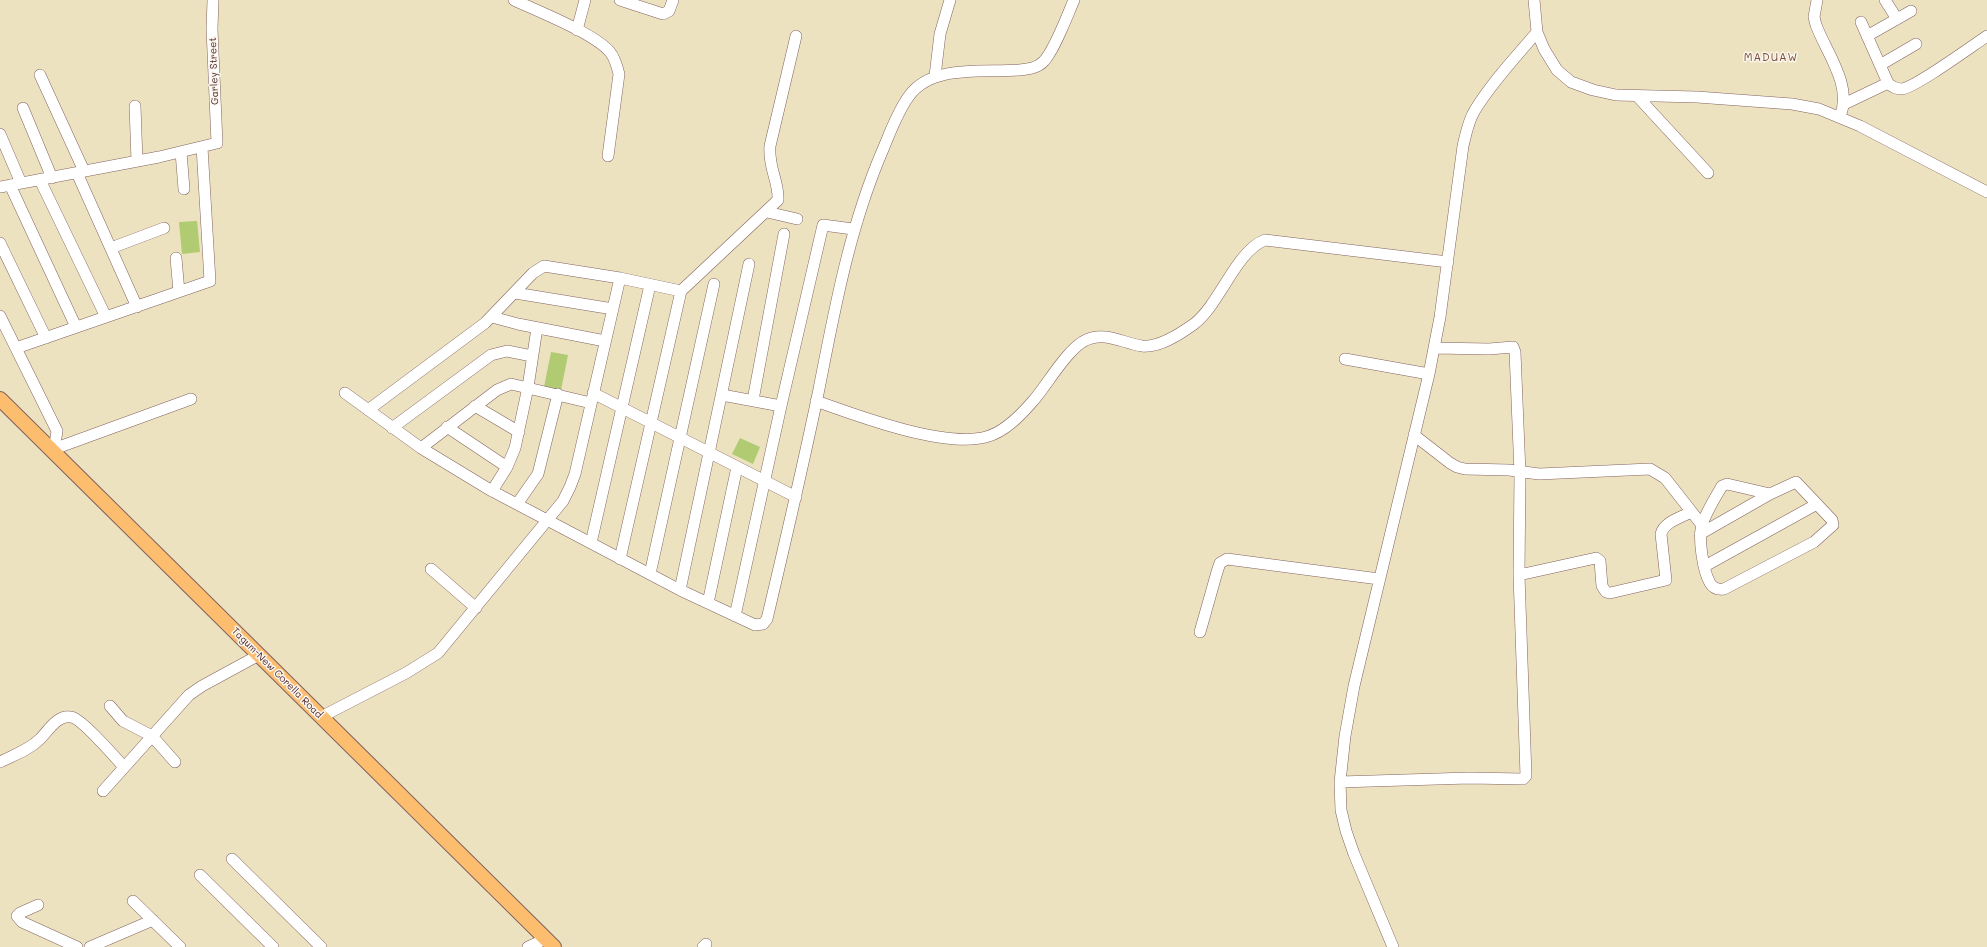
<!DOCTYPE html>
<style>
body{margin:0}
canvas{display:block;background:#ece2c0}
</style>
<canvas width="1987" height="947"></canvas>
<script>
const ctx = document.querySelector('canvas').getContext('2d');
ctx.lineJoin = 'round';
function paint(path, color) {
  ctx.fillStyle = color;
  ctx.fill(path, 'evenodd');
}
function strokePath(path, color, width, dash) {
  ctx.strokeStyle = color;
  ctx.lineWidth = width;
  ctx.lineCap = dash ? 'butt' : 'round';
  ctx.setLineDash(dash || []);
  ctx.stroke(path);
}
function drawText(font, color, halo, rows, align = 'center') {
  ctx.font = font + ' Mali,sans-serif';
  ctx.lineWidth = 3;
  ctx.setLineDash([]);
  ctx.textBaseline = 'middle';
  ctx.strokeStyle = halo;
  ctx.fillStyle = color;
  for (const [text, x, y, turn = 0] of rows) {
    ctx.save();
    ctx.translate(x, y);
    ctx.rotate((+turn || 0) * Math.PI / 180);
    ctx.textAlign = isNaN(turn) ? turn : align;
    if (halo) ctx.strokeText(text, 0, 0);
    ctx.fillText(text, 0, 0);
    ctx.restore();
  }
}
paint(new Path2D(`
 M197 221 200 252 182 254 179 222Z
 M551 352 568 355 561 390 544 387Z
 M740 438 760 447 753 464 732 454Z`), '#b0cb71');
const minor = new Path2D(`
 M514 0C537 11 594 33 610 52 615 58 617 66 619 74L608 156
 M620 0 663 14 669 11 673 0
 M1817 0 1814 17 1816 25C1826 52 1853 86 1840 116
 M1885 0 1897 19
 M1861 22 1888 83C1892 87 1897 89 1902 89 1916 87 1972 46 1987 36
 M577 30 585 0
 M1537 32 1544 49 1557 70 1571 82 1593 90 1616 95 1697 97 1792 104 1819 109 1860 126 1987 192
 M1867 36 1911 11
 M1880 65 1916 44
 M40 75 84 171
 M935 76 940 34 950 0
 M1637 96 1708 173
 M1844 104 1888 83
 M135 106 137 161
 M23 108 52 178
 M0 134 21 183
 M181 152 184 189
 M77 173 137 307
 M40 180 106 317
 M10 185 76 327
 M0 187 159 157 217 143 212 29 213 0
 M767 212 797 219
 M0 243 46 338
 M111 248 164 228
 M176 258 179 292
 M515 293 613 309
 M0 316 57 431 55 444 51 450
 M492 317 518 324 605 341
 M16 348 210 281 202 147
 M1345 359 1429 374
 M345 393 421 448 492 491 680 590 755 625 763 624 767 619C785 543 803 466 819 389 835 307 850 225 884 147 891 130 898 111 909 96 932 64 984 73 1019 70 1028 69 1038 68 1044 61 1055 49 1067 16 1074 0
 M593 393 796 497
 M722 395 781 406
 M753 400 784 234
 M816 401C858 416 943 448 986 437 1005 432 1021 415 1033 401 1047 385 1068 348 1086 340 1104 331 1123 343 1142 346 1159 348 1180 334 1194 324 1220 304 1236 251 1265 240L1448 262
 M475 406 519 432
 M368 410 485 323 533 273 544 266 620 278 681 291
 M447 427 507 467
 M392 428 491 355 507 351 532 356
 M1414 435 1450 463 1457 467 1465 469 1509 470 1539 474 1650 469 1665 478 1702 525
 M421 448 497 390 511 384 591 403
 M51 450 191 399
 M492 491 507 467 515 448 528 387 537 328
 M517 504 538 474 558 394
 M1700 534 1770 494 1796 482 1832 520 1833 525 1814 542 1724 589C1718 590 1713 588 1710 583 1703 571 1698 538 1702 525 1706 512 1715 498 1722 486L1727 484 1770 494
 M591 543 650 285
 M620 559 681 291 778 200C779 181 768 168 770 146L796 36
 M1705 566 1817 504
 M431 569 476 608
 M650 574 714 284
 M1519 575 1596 558 1600 561 1602 586 1606 592 1610 593 1666 580 1661 534C1664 522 1680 518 1691 512
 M680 590 749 264
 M708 603 737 467
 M735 616 781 406 823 225 853 229
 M1200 632 1217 572 1220 563 1227 559 1379 579
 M110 706 123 721 152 736 175 762
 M321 717 406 673 438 653 563 501 570 487 575 474 620 278
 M0 762C14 755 29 750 40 739 48 731 58 714 71 717 81 718 115 757 124 767
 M1340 782 1469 778 1523 779 1526 776 1519 575 1520 473 1515 352 1513 347 1489 349 1434 348
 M103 791 189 695 202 686 259 655
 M232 859 321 947
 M200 875 273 947
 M133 901 180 947
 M38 905 20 913 17 916 22 922 77 947
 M90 947 153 920
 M528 947 546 939
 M703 947 706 944
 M1393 947 1354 854 1346 831 1341 810 1340 782 1345 736 1354 686 1429 374 1440 317 1463 146C1466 134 1468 121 1475 110 1492 82 1516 57 1537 32L1534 0`);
const major = new Path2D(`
 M0 399 554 947`);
strokePath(minor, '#83635f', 12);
strokePath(major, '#83635f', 16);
strokePath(minor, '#fff', 11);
strokePath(major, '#fcbd6f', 14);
drawText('10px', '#4a1f2b', '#fbf7ec', [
 ["Garley Street",214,71,-92],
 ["Tagum-New Corella Road",277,673,45]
]);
ctx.letterSpacing = '1px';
drawText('11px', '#7a4a3b', '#fbf7ec', [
 ["MADUAW",1771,58]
]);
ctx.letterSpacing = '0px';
</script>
